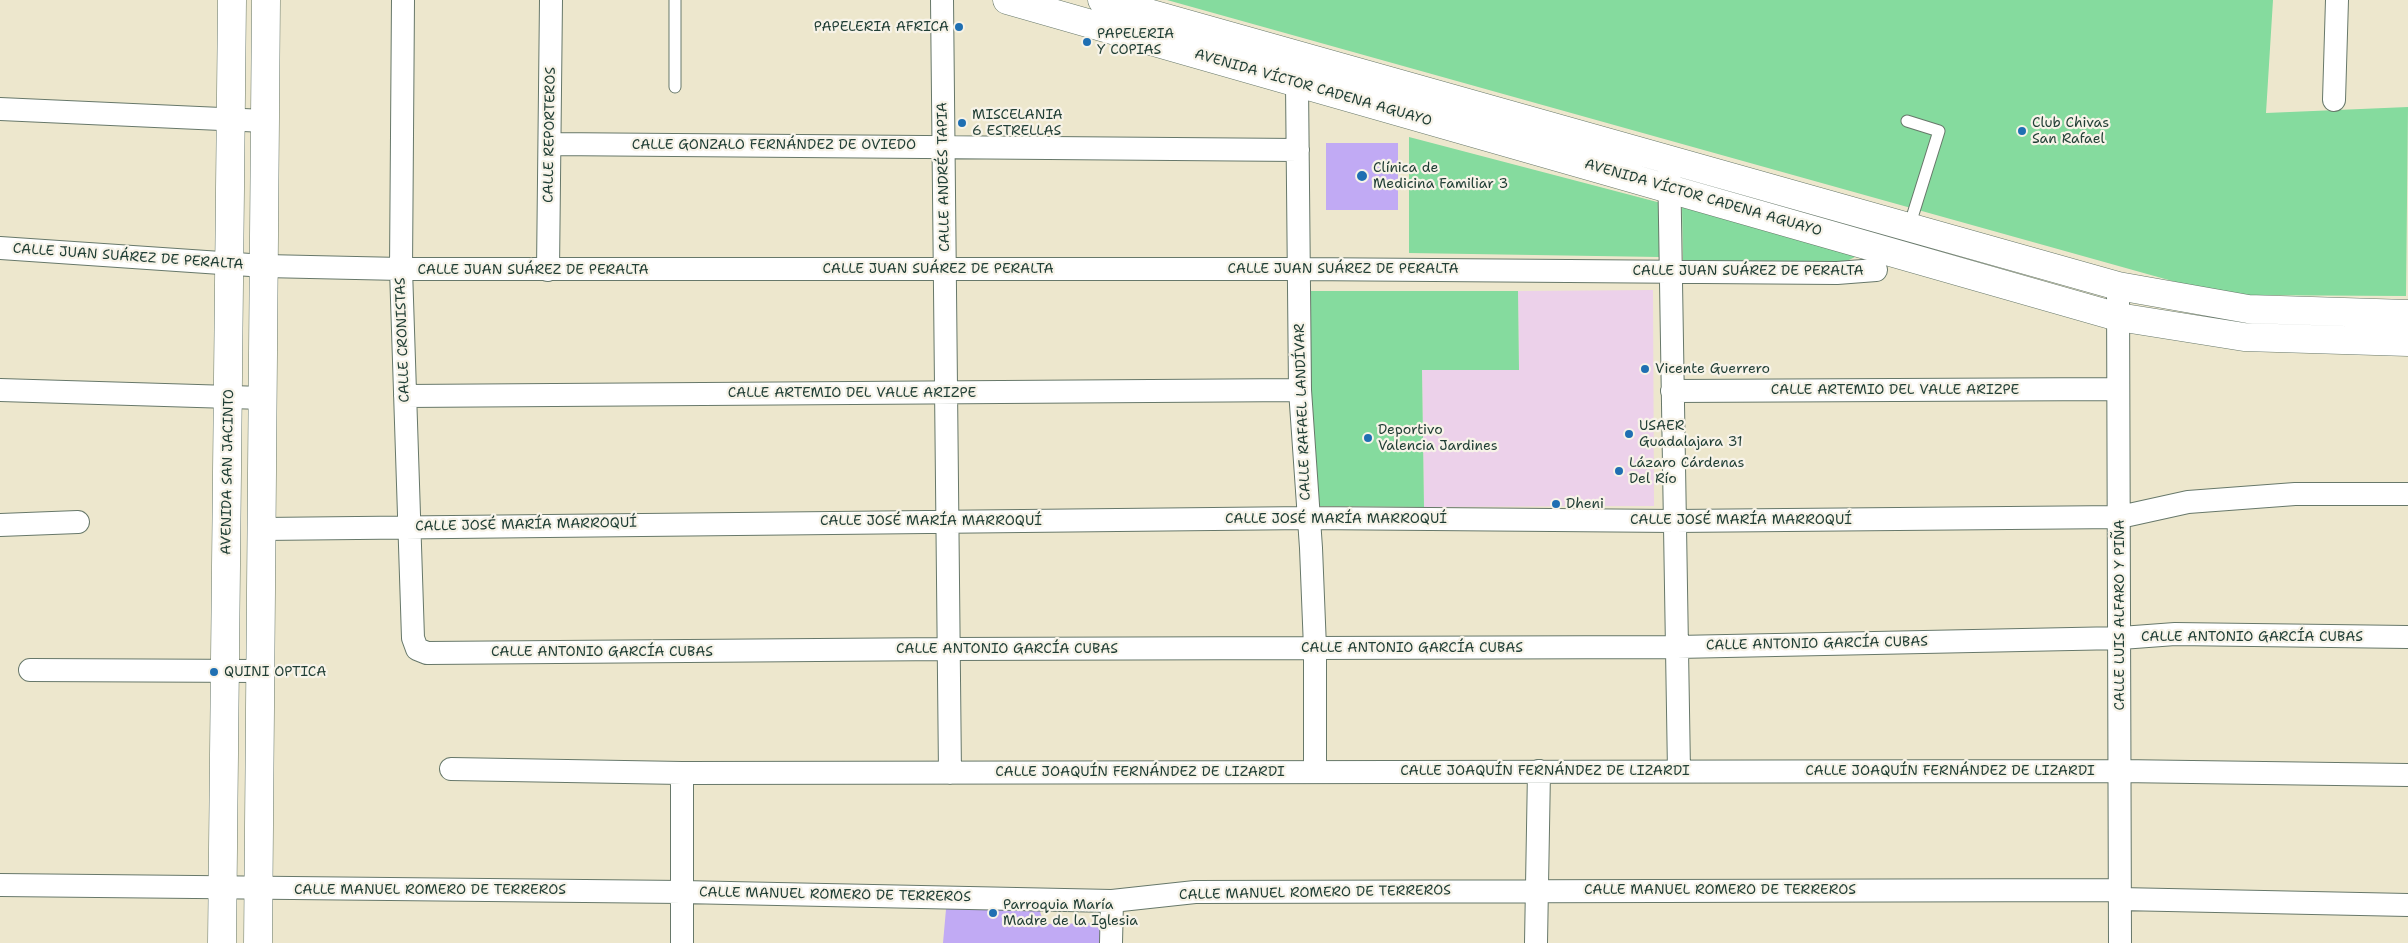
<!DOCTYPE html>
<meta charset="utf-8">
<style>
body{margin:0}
canvas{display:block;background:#ede7cd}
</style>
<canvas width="2408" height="943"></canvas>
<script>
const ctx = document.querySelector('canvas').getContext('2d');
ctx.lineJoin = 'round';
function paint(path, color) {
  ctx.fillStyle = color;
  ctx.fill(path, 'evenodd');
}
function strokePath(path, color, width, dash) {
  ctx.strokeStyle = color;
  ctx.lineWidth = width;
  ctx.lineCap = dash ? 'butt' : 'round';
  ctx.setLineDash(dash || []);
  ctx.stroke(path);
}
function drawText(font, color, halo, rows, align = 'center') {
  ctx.font = font + ' "Shantell Sans",sans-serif';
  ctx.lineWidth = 4.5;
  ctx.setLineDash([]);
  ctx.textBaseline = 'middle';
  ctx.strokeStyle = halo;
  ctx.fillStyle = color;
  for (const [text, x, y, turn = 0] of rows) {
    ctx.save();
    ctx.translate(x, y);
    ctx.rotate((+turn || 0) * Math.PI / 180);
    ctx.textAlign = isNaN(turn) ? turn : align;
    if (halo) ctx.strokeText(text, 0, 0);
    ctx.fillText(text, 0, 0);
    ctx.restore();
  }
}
paint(new Path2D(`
 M1653 290 1654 506 1424 507 1422 370H1519L1518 291Z`), '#ecd1ea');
paint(new Path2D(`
 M1167 0H2273L2266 113 2408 107 2406 296 2234 295 2208 291Z
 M1409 137 1661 203 1659 257 1409 253Z
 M1682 207 1861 254 1837 266 1683 261Z
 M1306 291H1518L1519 370H1422L1424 507 1315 506Z`), '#85db9e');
paint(new Path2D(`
 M1326 143H1398V210H1326Z
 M947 898 1037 902 1044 924 1103 923V943H943Z`), '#c1aaf4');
const service = new Path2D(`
 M675 0V87
 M1907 121 1939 131 1909 227`);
const minor = new Path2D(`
 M403 0 401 269 413 638 417 649 427 653 948 649 1677 647 2121 638 2175 634 2408 637
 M942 0 950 773
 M1297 84 1300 390 1311 548 1315 648V771
 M2334 100 2337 0
 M0 109 265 121
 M550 144 1298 150
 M1669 159 1679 771
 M0 248 265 266 401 269H1299L1837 273 1876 270
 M548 270 551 0
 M2118 286 2120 943
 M0 390 263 398
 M1672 391 2118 389
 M405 396 1300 390
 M0 525 78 522
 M262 529 1308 518 1675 521 2120 517 2188 502 2295 494H2408
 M30 670 260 671
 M451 769 682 773 2120 771 2408 775
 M0 885 682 892 1112 901 1195 892 2120 890
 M2120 899 2408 905
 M682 943V773
 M1111 943 1112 901
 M1536 943 1539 771`);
const tertiary = new Path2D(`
 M1007 0 2118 317 2244 337 2408 342
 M1102 0 2118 286 2248 309 2408 314
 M222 943 232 0
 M258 943 266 0`);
strokePath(service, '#67786a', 13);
strokePath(minor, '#67786a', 24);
strokePath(tertiary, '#67786a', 29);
strokePath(service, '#fff', 11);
strokePath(minor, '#fff', 22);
strokePath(tertiary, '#fff', 28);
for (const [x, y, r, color] of [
 [959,27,5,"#1f6fb2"],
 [1087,42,5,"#1f6fb2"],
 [962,123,5,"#1f6fb2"],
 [2022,131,5,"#1f6fb2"],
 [1362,176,6,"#1f6fb2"],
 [1645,369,5,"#1f6fb2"],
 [1629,434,5,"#1f6fb2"],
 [1368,438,5,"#1f6fb2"],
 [1619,471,5,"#1f6fb2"],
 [1556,504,5,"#1f6fb2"],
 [214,672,5,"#1f6fb2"],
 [993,913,5,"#1f6fb2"]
]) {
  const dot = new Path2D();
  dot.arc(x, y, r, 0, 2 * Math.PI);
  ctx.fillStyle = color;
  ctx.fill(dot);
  strokePath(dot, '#f7f3e8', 2);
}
drawText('14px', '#1f3d34', '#f7f3e8', [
 ["PAPELERIA AFRICA",949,27,"right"],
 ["PAPELERIA",1097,34],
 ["Y COPIAS",1097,50],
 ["MISCELANIA",972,115],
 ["6 ESTRELLAS",972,131],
 ["Club Chivas",2032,123],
 ["San Rafael",2032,139],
 ["Clínica de",1373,168],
 ["Medicina Familiar 3",1373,184],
 ["Vicente Guerrero",1655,369],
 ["USAER",1639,426],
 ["Guadalajara 31",1639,442],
 ["Deportivo",1378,430],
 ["Valencia Jardines",1378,446],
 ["Lázaro Cárdenas",1629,463],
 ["Del Río",1629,479],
 ["Dheni",1566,504],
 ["QUINI OPTICA",224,672],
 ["Parroquia María",1003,905],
 ["Madre de la Iglesia",1003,921]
], 'left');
drawText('14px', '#1f3d34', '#f7f3e8', [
 ["AVENIDA VÍCTOR CADENA AGUAYO",1313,88,16],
 ["CALLE REPORTEROS",550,135,-89],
 ["CALLE GONZALO FERNÁNDEZ DE OVIEDO",774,145],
 ["CALLE ANDRÉS TAPIA",944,177,-91],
 ["AVENIDA VÍCTOR CADENA AGUAYO",1703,198,16],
 ["CALLE JUAN SUÁREZ DE PERALTA",128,257,4],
 ["CALLE JUAN SUÁREZ DE PERALTA",938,269],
 ["CALLE JUAN SUÁREZ DE PERALTA",1343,269],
 ["CALLE JUAN SUÁREZ DE PERALTA",533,270],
 ["CALLE JUAN SUÁREZ DE PERALTA",1748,271],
 ["CALLE CRONISTAS",403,340,-92],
 ["CALLE ARTEMIO DEL VALLE ARIZPE",1895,390],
 ["CALLE ARTEMIO DEL VALLE ARIZPE",852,393],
 ["CALLE RAFAEL LANDÍVAR",1303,412,-92],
 ["AVENIDA SAN JACINTO",228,472,-89],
 ["CALLE JOSÉ MARÍA MARROQUÍ",1336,519],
 ["CALLE JOSÉ MARÍA MARROQUÍ",1741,520],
 ["CALLE JOSÉ MARÍA MARROQUÍ",931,521],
 ["CALLE JOSÉ MARÍA MARROQUÍ",526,525,-1],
 ["CALLE LUIS ALFARO Y PIÑA",2120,615,-90],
 ["CALLE ANTONIO GARCÍA CUBAS",2252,637],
 ["CALLE ANTONIO GARCÍA CUBAS",1817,644,-1],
 ["CALLE ANTONIO GARCÍA CUBAS",1412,648],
 ["CALLE ANTONIO GARCÍA CUBAS",1007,649],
 ["CALLE ANTONIO GARCÍA CUBAS",602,652],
 ["CALLE JOAQUÍN FERNÁNDEZ DE LIZARDI",1545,771],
 ["CALLE JOAQUÍN FERNÁNDEZ DE LIZARDI",1950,771],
 ["CALLE JOAQUÍN FERNÁNDEZ DE LIZARDI",1140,772],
 ["CALLE MANUEL ROMERO DE TERREROS",430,890],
 ["CALLE MANUEL ROMERO DE TERREROS",1720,890],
 ["CALLE MANUEL ROMERO DE TERREROS",1315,893,-1],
 ["CALLE MANUEL ROMERO DE TERREROS",835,895,1]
]);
</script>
